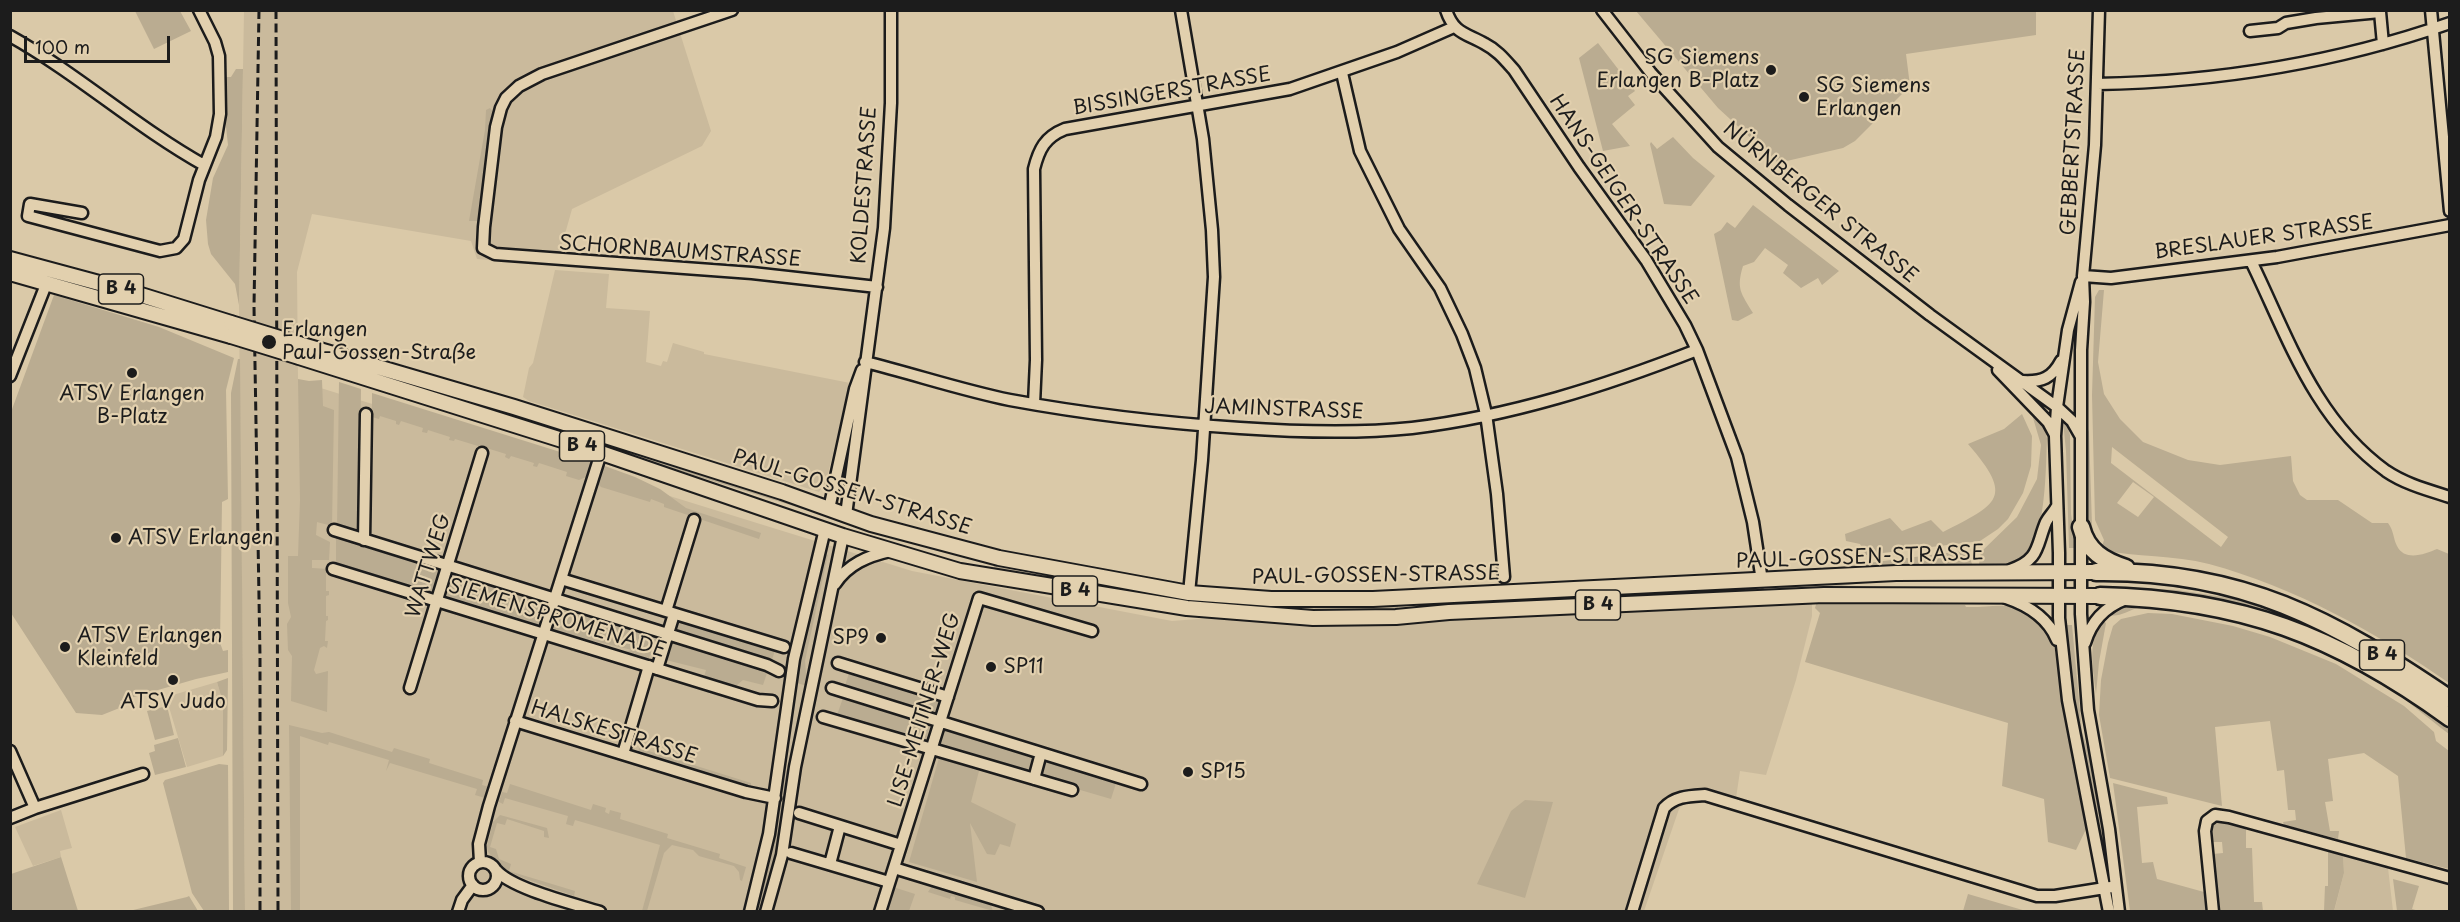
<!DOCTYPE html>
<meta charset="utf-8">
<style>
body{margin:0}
#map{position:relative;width:2460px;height:922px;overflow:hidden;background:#dac9a8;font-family:"Playpen Sans",sans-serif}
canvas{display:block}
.frame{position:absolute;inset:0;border:12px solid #1c1c1c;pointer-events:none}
.scale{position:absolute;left:24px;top:36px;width:146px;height:27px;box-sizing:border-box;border:3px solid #1c1c1c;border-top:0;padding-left:8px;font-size:18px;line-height:21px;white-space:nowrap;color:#1c1c1c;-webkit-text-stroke:4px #e2d0ae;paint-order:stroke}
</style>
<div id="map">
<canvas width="2460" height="922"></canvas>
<div class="frame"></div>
<div class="scale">100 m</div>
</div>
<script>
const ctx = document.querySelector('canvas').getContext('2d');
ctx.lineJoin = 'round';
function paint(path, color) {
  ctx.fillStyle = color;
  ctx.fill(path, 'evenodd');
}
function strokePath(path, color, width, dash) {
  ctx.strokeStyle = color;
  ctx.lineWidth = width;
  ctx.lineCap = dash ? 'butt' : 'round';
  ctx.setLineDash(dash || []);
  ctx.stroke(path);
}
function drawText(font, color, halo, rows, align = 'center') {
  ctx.font = font + ' "Playpen Sans",sans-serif';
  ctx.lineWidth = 4.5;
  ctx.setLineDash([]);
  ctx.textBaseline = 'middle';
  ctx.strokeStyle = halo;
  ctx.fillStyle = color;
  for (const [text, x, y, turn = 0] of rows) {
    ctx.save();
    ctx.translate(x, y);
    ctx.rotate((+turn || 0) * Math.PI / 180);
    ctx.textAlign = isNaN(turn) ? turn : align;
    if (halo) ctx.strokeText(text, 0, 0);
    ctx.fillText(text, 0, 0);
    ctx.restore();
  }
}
paint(new Path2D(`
 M244 11H673L711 131 702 146 572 209 556 266 477 259 471 241 312 214 297 272 298 381 912 571 1172 621 1287 612 1422 606 1503 605 1812 588V616L1796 680 1766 775 1740 771 1736 798 1690 796 1679 809 1644 911H245L239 305Z
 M555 270 609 274 606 308 650 311 646 362 661 366 663 361 667 362 673 343 704 352V354L850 383 826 482 819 492 529 401 523 397 529 368 533 363Z
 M217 682 223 703V756L187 767 166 697Z
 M61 810 72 848 60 851 61 857 33 866 15 827Z
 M2343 855 2388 868 2393 911 2334 912 2344 873Z`), '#caba9c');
paint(new Path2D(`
 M135 11H180L191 31 154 49Z
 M1636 11H2036V35L1906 54 1910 86 1855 141 1843 148 1778 163 1718 108Z
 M1598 43 1635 91 1628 96 1635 105 1612 124 1630 146 1603 151 1579 58Z
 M236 69H243L239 305 235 284 211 254 208 244 206 220 213 178 228 145 224 109 225 77H231Z
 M490 108 493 112 480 221H469L485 130 486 110Z
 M1673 137 1693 158 1715 176 1691 206 1664 204 1650 144 1651 142 1657 149Z
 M1753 205 1839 271 1822 285 1818 278 1801 288 1783 273 1788 265 1765 248 1754 262 1743 266C1736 289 1741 293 1753 313L1738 321 1732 320 1714 234 1721 230 1727 222 1735 228Z
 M2099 290H2104L2098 362 2104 394 2120 419 2143 442 2188 460 2220 465 2291 456 2293 481 2300 495 2307 500H2338L2372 523H2388C2394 531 2393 538 2397 546 2405 562 2425 554 2437 549L2449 554V683C2378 633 2294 587 2209 564 2173 555 2137 557 2101 550L2104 540 2095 520 2092 395 2095 297ZM2112 447 2228 537 2221 547 2111 463ZM2133 482 2154 497 2138 517 2117 503Z
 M54 295 159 327 234 358 226 390 228 499 222 502 220 643 223 651 228 650V672L196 679 120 701 122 707 102 715 76 713 11 613V412Z
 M238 359H240L245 912 233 911 231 393Z
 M298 379 309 381 322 380 323 406 334 410 332 526 317 522 316 535 330 542 329 560H312V568L329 569V573H326V591H329V595L326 596V616H328V620L326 621 325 641H328L327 648 324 646 320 648 314 670 316 674 328 671 327 712 291 701 292 656 288 650 287 624 291 617 288 603V556H298L300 500Z
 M339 382 361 389 359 535 337 528Z
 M372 393 592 462 586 477 579 480 566 476 567 472 539 463 537 467 533 466 534 463 511 456 509 459 505 457 506 454 483 447 482 450 478 448V446L455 439 454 441 449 440 450 437 428 430 427 433 422 432 423 428 401 421 399 425 396 424V421L380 416 379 419 372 417Z
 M2031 411 2044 427 2047 438C2046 465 2046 536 2026 555 2015 566 2001 566 1987 567V564H1979L1981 552 2017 517 2037 479 2041 445Z
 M518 414 804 505 803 509 516 420Z
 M2022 414 2032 436 2031 466 2023 493 2008 519 1998 529 1980 541 1866 555 1860 544 1846 541 1845 534 1890 518 1902 531 1931 520 1943 532C1998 504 2015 498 1968 444L2004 429Z
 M2085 420 2089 432 2092 526 2097 542 2086 526Z
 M2063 421H2066L2070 435 2071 514 2076 548H2069L2066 451Z
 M602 465 635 477 660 489 686 508 761 533 759 539 664 507V504L651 499 650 502 601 487 597 483Z
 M336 536 444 570 436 598 336 566Z
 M1962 551 1968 553 1972 564H1965V566L1811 572 1813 570Z
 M825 554 828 555 827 559 805 661 807 686 797 683 798 671Z
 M994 566 1079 583H1095L1174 597 1398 604V609H1288L1185 602 993 570Z
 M450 572 551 603 542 630 441 599Z
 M2031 576 2030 581 1884 580 1820 589 1433 606 1862 579Z
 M2103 586 2177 590 2270 604 2369 654 2367 658 2312 631 2103 590Z
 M1817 601C1867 601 1916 604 1965 605L1966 607C1995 608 2018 597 2042 625 2048 633 2052 638 2055 649L2069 736 2088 825 2076 850 2048 842 2044 799 2002 786 2008 723 1805 662 1820 613 1815 608Z
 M2137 602C2261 610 2350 654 2449 725V734C2425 716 2401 695 2376 679 2320 643 2257 623 2192 611 2175 608 2154 604 2137 608 2127 611 2117 619 2107 614L2120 605Z
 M556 604 664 638 658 658 650 655 649 658 638 660 616 654 632 650 594 641 589 645 547 631Z
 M2148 613 2172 614 2233 626 2270 637 2336 664 2404 706 2434 732 2436 741 2449 751V869L2406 858 2398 776 2364 753 2328 759 2333 801 2325 802 2330 831H2339L2338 839 2284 825 2283 822 2296 820 2295 810H2288L2284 770 2277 771 2270 721 2215 727 2222 806 2110 778 2099 715 2101 680 2108 643 2113 626 2121 619Z
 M676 617 776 647 771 663 671 633Z
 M2102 620 2106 623 2099 662 2096 694C2093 667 2087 645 2102 620Z
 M2064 625H2072L2082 732 2091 760 2110 873H2107L2074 706Z
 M669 638 768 670 763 685 743 680 731 690 703 681 706 670 662 659Z
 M850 670 941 698 936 716 844 689Z
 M228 678 227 750 223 756V703L217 682Z
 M844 695 935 724 928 745 836 718Z
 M167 706 174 735 155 740 147 711Z
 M289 725 322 733 329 732 392 752 394 748 430 759 429 763 483 780 482 785 489 787 485 798 475 795 477 789 390 763 386 771 389 760 329 742 328 745 300 736V911H291Z
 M944 727 1117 780 1111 799 937 748Z
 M178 738 186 767 155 775 149 753 155 751 154 745Z
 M639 748 751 783V788L638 752Z
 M939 758 979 771 971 802 1016 824 1010 847 1000 844 995 855 987 854 970 823 977 882 909 862Z
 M219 764 228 765 229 911H204L192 893 163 783 165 780Z
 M786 770 790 773 779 841 762 911 757 912 775 842Z
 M2113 783 2167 797 2168 804 2137 807 2142 863 2153 862 2157 879 2204 892 2206 911H2130Z
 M510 784 591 810 593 804 606 808 605 812 609 814 610 810 621 813 620 819 668 834 667 838 720 854 719 858 746 867 742 881 740 880 739 872 734 866 699 856 693 850 672 845 664 853 647 911H642L660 845 575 820 573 826 566 824 568 816 505 798 503 804 499 802 502 792 507 793Z
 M1525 800 1553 802 1525 898 1477 884 1511 811Z
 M500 815 547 828 549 838 544 837V831L507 819 505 825 497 823 490 847 496 849 499 859 511 864 509 871 575 891 574 896 506 872 488 852 487 846 493 822Z
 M2220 822 2246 827V848H2252L2254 902H2262L2263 911H2219L2213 854 2223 853 2222 842H2211L2212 825Z
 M2328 851 2343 855 2344 873 2334 911H2324L2325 886H2328Z
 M61 857 78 911H11V874Z
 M2393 879 2419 886 2412 909 2419 911H2397Z
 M934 883 989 900 993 911 955 900V897L951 896 950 899 928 892Z
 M893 887 915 894 909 911 886 912Z
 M1968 894 2026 911H2028H1963Z
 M189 896 198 911H129L187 897Z`), '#baac91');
const minor = new Path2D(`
 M732 10 542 74 519 86 506 98 501 108 496 127 484 227 483 248 495 254 752 273 877 287
 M1181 10 1203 139 1212 230 1214 277 1202 460 1189 593
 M1446 10C1454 34 1466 33 1485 44 1497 50 1505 60 1514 70L1579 167 1646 260 1685 325 1697 350 1737 457 1753 522 1762 581
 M1602 10 1651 73 1718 147 1788 205 1930 315 2057 407 2072 421 2080 435
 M2099 10 2095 145 2083 276 2084 302 2081 350V614L2088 710 2109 829 2119 912
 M2431 10 2450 211
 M2250 31 2278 28 2286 23 2316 18 2380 12 2383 44
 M10 36C78 74 136 127 204 165
 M1342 73 1360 151 1399 229 1440 288 1462 334 1475 368 1486 414 1497 494 1504 577
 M2097 84C2216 82 2338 62 2450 23
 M82 213 30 204 28 216 160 251 176 248 184 239 199 180 216 137 220 114 219 56 215 42 199 10
 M2251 261C2288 337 2314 419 2386 471 2405 484 2428 490 2450 497
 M2083 276 2111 278 2277 257 2450 225
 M2081 282 2068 330 2057 407 2055 436 2059 553V618L2068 700 2109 912
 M865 362C914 374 961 390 1010 400 1086 414 1163 423 1240 428 1298 432 1355 434 1412 428 1511 416 1605 386 1697 350
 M1998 370 2048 422 2055 435
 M10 376 47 282
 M2023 381C2042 382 2052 378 2061 361
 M1034 404 1036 360 1034 169C1039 149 1045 137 1065 129L1290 89 1397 52 1454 27
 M829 509 855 389 862 370
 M846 515 884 228 891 103V10
 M334 530 767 665 779 671
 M364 540 366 414
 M333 569 758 700 772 701
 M2010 570C2040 560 2036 546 2046 522 2049 516 2054 512 2057 506
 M561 579 784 647
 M835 584C848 564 868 556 890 551
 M2006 598C2027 605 2048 618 2057 640
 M666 611 694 520
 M2085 643C2091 622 2105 607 2126 599
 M838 663 948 697
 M657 669 674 614
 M410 688 482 453
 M832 688 1141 784
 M823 717 1072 790
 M515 721 746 792 775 798
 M10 751 35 808
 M623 754 649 666
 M1034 779 1041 753
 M799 813 901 845
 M10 818 35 808 143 774
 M791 853 889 882
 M469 876a14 14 0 1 1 28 0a14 14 0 1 1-28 0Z
 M480 862 479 844 489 806 601 453
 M830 864 840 826
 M894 868 1038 912
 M496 870C512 889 575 904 600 912
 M458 912 462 900 473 885
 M750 912 769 834 794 659 825 529
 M766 912 782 855 795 767 843 536
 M880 912 979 598 1092 631
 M1632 912 1664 808C1675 796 1690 796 1705 795L2037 896H2055L2111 887
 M2213 912 2205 831 2207 821 2215 815 2229 817 2450 878`);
const major = new Path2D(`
 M10 259 125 290 231 323
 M10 273 231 336
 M299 344 514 407 782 492 871 524 999 558 1189 593 1271 599H1373L1896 573 2096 572
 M299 357 581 446 843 536 960 571 1187 608 1313 618 1396 617 1449 612 1824 595 2100 596`);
const highway = new Path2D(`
 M2081 527C2087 551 2104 561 2126 568
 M2096 572C2242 570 2332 619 2450 699
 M2100 596C2240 599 2336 635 2450 718`);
strokePath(minor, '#1c1c1c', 15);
strokePath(major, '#1c1c1c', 18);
strokePath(highway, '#1c1c1c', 21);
strokePath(minor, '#e2d0ae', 10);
strokePath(major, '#e2d0ae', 14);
strokePath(highway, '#e2d0ae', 16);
strokePath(new Path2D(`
 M259 10 254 306 260 656V912
 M276 10 278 912`), '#1c1c1c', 3, [9, 4.5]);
const majorBridge = new Path2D(`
 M231 323 299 344
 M231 336 299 357`);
strokePath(majorBridge, '#1c1c1c', 18, []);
strokePath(majorBridge, '#e2d0ae', 14);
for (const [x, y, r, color] of [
 [1771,70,6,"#1c1c1c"],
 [1804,97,6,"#1c1c1c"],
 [269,342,8,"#1c1c1c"],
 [132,373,6,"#1c1c1c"],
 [116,538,6,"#1c1c1c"],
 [881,638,6,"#1c1c1c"],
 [65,647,6,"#1c1c1c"],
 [991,667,6,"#1c1c1c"],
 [173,680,6,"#1c1c1c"],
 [1188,772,6,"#1c1c1c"]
]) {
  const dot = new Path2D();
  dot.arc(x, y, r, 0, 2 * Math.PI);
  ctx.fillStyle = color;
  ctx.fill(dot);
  strokePath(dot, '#e2d0ae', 2);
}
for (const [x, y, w] of [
 [121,289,45],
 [582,446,45],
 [1075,591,45],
 [1598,605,45],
 [2382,655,45]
]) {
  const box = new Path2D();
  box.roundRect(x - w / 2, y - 15, w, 30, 4.5);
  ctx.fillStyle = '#e2d0ae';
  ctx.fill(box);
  strokePath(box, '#1c1c1c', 1.5);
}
drawText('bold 18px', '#1c1c1c', null, [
 ["B 4",121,289],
 ["B 4",582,446],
 ["B 4",1075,591],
 ["B 4",1598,605],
 ["B 4",2382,655]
]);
drawText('20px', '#1c1c1c', '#e2d0ae', [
 ["SG Siemens",1759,58,"right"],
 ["Erlangen B-Platz",1759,81,"right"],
 ["SG Siemens",1816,86],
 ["Erlangen",1816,109],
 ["Erlangen",282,330],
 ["Paul-Gossen-Straße",282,353],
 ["ATSV Erlangen",132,394,"center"],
 ["B-Platz",132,417,"center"],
 ["ATSV Erlangen",128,538],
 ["ATSV Erlangen",77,636],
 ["Kleinfeld",77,659],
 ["SP9",869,638,"right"],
 ["SP11",1003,667],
 ["ATSV Judo",173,702,"center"],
 ["SP15",1200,772]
], 'left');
drawText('20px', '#1c1c1c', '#e2d0ae', [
 ["BISSINGERSTRASSE",1172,92,-10],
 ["GEBBERTSTRASSE",2074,142,-87],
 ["KOLDESTRASSE",865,185,-86],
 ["HANS-GEIGER-STRASSE",1623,200,56],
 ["NÜRNBERGER STRASSE",1820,203,39],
 ["BRESLAUER STRASSE",2264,238,-8],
 ["SCHORNBAUMSTRASSE",680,252,4],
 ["JAMINSTRASSE",1284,410,2],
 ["PAUL-GOSSEN-STRASSE",852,493,17],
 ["PAUL-GOSSEN-STRASSE",1860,558,-2],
 ["WATTWEG",429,566,-73],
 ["PAUL-GOSSEN-STRASSE",1376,576,-1],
 ["SIEMENSPROMENADE",557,619,17],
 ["LISE-MEITNER-WEG",925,710,-73],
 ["HALSKESTRASSE",614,733,17]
]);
</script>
